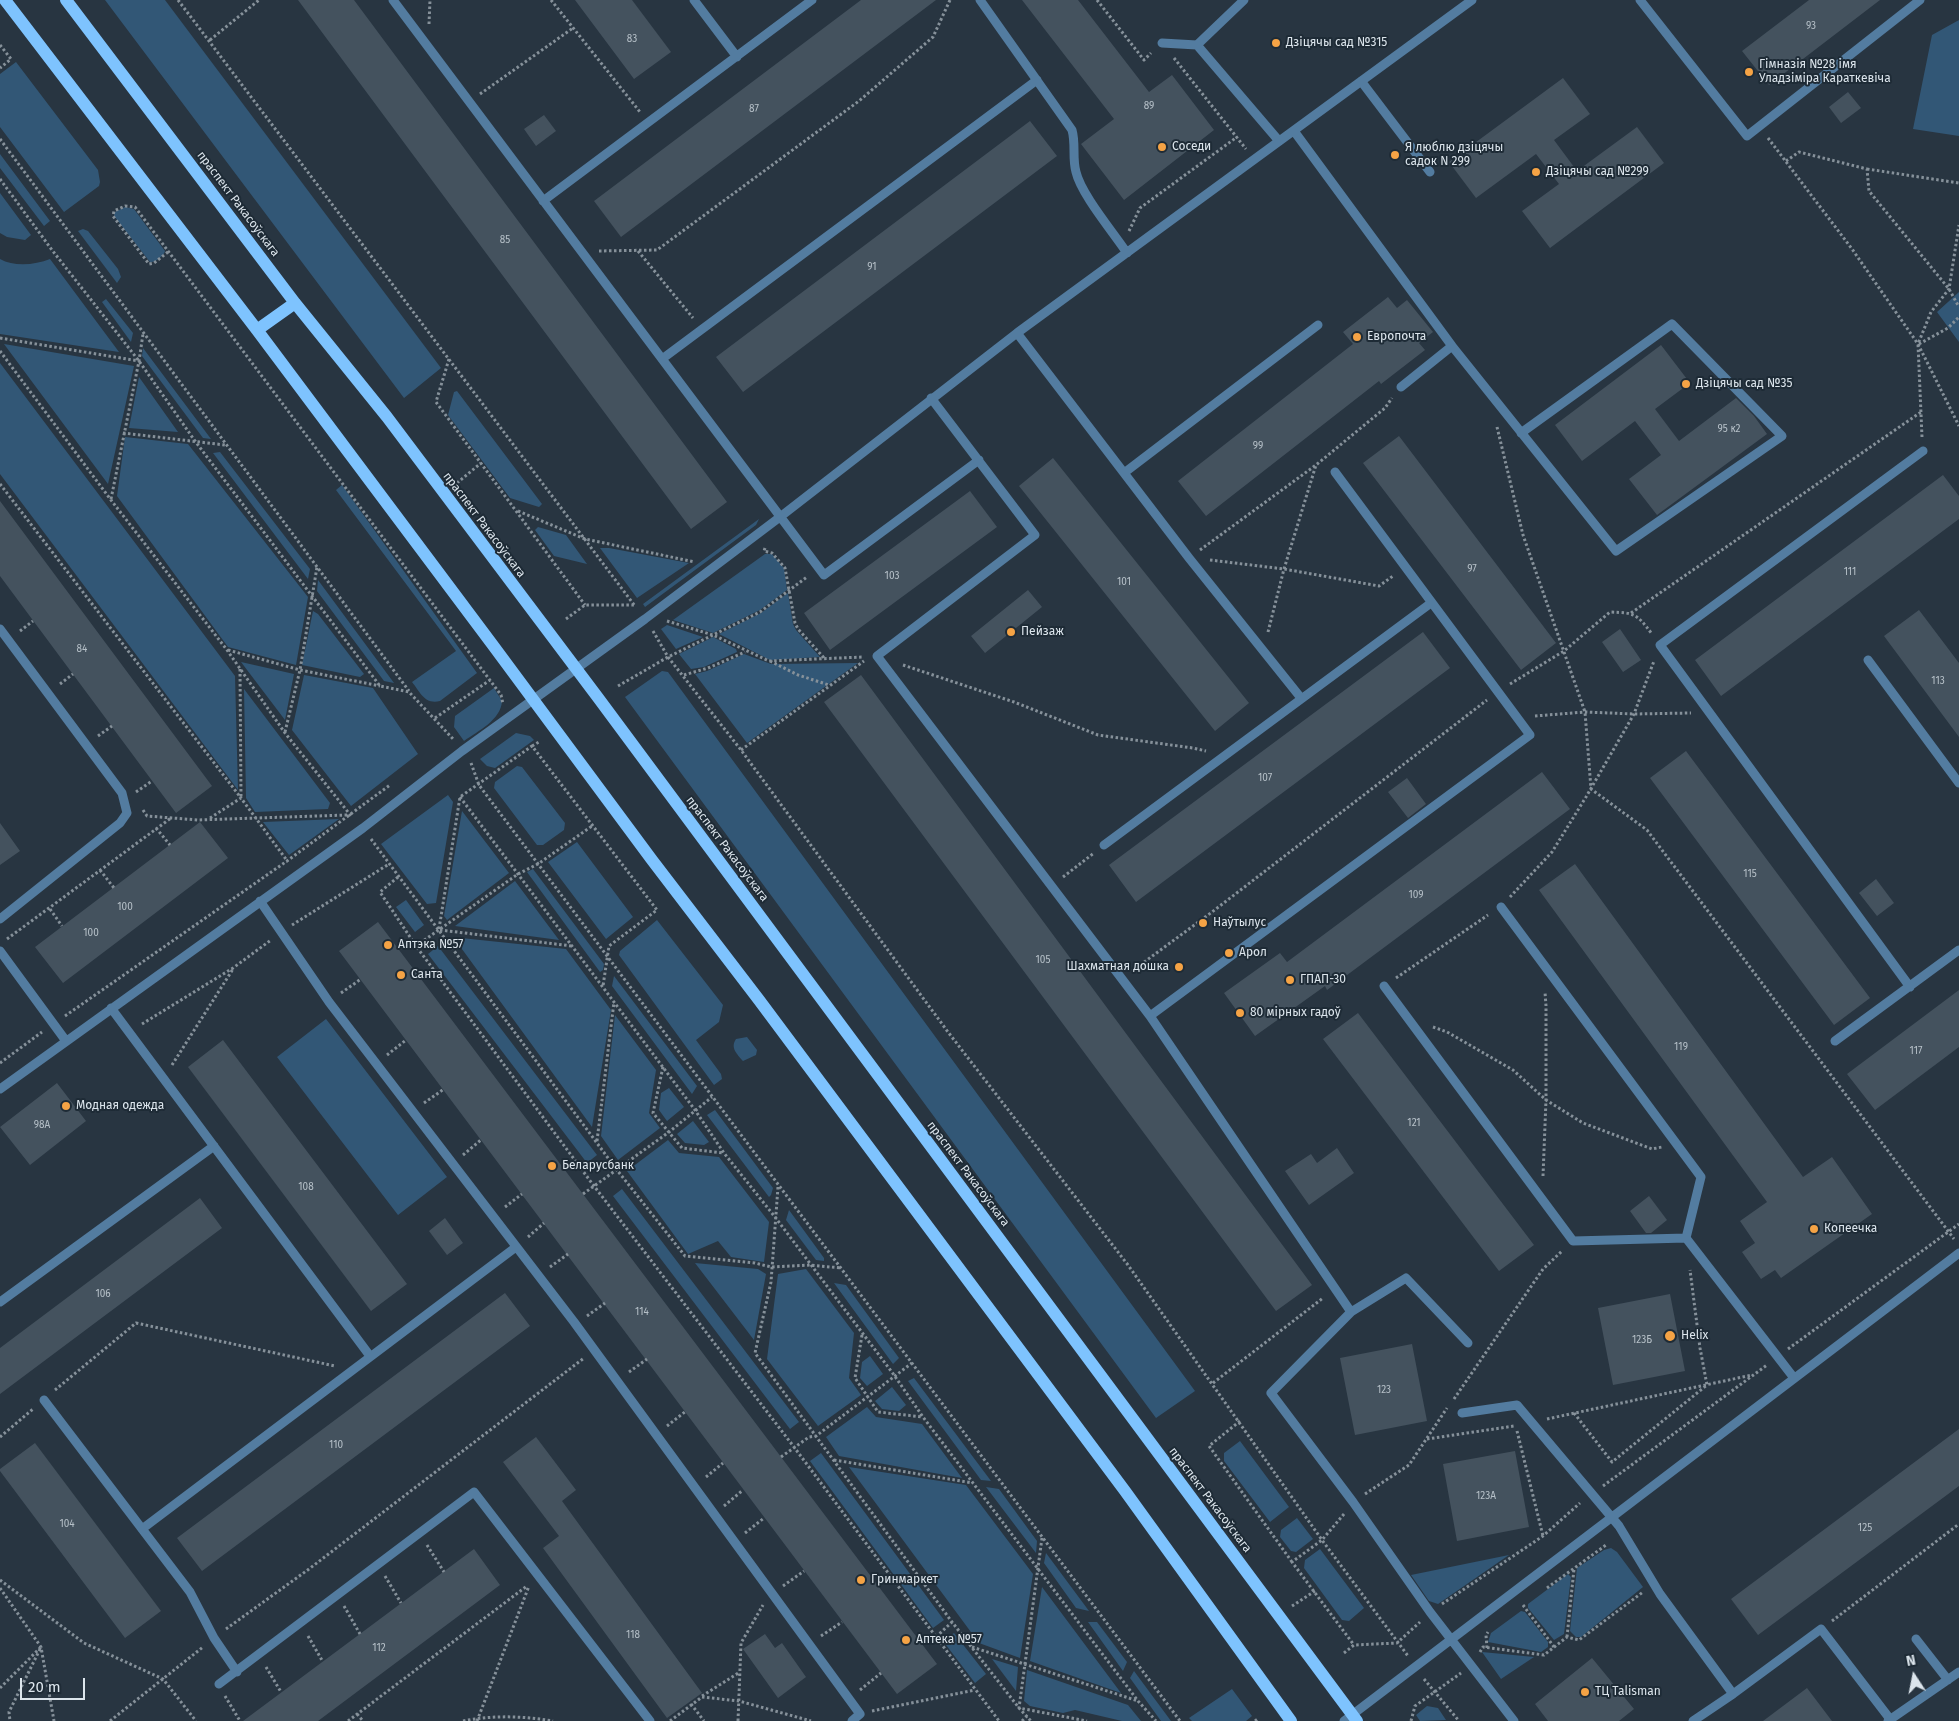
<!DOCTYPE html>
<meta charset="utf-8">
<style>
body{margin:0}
#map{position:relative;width:1959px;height:1721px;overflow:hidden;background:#283541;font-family:"Fira Sans",sans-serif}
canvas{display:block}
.north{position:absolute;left:1889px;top:1651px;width:50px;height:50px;-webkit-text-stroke:4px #1e2b36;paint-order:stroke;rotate:349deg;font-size:14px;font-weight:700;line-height:20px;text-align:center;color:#dce5ec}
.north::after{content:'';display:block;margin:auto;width:18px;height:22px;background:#dce5ec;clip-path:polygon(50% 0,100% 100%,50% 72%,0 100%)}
.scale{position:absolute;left:20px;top:1678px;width:65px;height:22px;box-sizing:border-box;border:2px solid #dce5ec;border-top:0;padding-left:6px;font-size:15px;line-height:18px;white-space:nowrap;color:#dce5ec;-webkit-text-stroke:4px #1e2b36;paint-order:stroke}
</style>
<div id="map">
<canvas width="1959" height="1721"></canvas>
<div class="north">N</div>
<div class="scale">20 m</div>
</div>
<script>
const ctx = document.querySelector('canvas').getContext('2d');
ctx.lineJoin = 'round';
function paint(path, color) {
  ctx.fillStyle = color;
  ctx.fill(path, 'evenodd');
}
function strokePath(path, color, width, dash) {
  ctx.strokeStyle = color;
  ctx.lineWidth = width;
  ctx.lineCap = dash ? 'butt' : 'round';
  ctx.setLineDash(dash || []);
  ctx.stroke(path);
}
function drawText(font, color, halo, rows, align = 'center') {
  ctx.font = font + ' "Fira Sans",sans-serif';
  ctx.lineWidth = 4;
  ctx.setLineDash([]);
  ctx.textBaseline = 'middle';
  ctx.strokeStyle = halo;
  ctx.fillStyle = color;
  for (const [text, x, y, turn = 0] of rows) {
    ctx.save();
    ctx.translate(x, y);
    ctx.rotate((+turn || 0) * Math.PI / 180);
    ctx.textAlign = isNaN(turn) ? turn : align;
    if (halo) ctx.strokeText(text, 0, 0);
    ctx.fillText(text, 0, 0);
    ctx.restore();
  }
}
paint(new Path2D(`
 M105 0H165L441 368 404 398Z
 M1959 20V136L1913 129 1932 35Z
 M16 62 98 170 100 182 99 186 64 212 0 127V74Z
 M0 154 50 221 44 226 0 168Z
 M0 193 31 235 25 240 7 237 0 233Z
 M125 207 134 209 165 251C164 256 155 263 150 262L114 216 115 212Z
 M83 229 88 231 118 269 121 277 117 283 78 231Z
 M0 259C14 267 35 265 50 259L119 352 0 334Z
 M1959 292V342L1937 312Z
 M106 299 133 333 131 342 102 302Z
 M4 344 134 366 108 484Z
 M143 348 211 439 203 438 142 356Z
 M0 363 235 676 238 790 0 474Z
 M139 377 178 432 129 428Z
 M457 391 542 504 539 507 510 498 448 415 454 392Z
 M125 437 188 444 308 597 296 665 228 647 117 496Z
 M220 452 310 569 308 579 213 453Z
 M342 485 477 673 440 701C425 705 420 692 412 682L456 651 336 490Z
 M759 519 756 525 645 607 643 604Z
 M538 527 566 535 587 564 554 556 535 530Z
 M600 548H609L689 563 637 598Z
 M765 554H772L784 568 787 590 760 610 713 633 673 620Z
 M318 580 394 683 384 681 317 591Z
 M788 593 793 624 796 630 820 657 770 660 719 634 761 613Z
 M313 611 318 614 364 674 360 677 302 665Z
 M667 625 703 637 676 649 661 629Z
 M713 637 736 649 737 652 704 667 691 669 679 654Z
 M744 654 771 664 858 663 747 743 695 674 707 671Z
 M241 662 294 674 285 720Z
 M662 671 668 672 1195 1391 1156 1418 625 697Z
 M304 675 373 688 418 754 351 806 292 730Z
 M494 688 502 701C501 720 478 731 464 741L454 727 455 716Z
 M244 689 330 803 328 809 255 812 246 798Z
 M516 733 530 736 534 740 495 768 487 766 480 759Z
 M517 766 522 767 565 823 564 830 543 845H537L494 788 495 782Z
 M448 795 453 802 436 903 427 904 381 844Z
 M462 811 509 873 447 920 444 916Z
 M339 819 289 855 263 822Z
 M577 842 633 917 606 939 548 862Z
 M533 869 604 964 603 970 600 972 527 872Z
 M515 881 559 940 455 926Z
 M406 900 424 925 415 932 396 907Z
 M657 920 723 1005 719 1022 696 1040 721 1074 722 1079 714 1085 619 955 620 951Z
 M461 938 566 949 611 1010 592 1127 459 945Z
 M438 946 597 1155 587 1163 428 954Z
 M614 976 697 1086 692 1094 612 986Z
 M615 1015 656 1070 649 1113 660 1128 618 1160 601 1136Z
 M326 1019 447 1177 398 1215 277 1057Z
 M747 1037 757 1050 756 1055 743 1061C737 1054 730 1048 736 1039Z
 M669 1088 684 1107 667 1121 659 1110 661 1093Z
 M715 1110 773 1188 771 1195 769 1197 707 1115Z
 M693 1121 709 1142 704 1145 685 1143 677 1134Z
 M668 1140 679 1153 719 1157 769 1222 764 1262 731 1257 718 1241 688 1254 627 1171Z
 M622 1189 799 1422 790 1429 613 1196Z
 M789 1210 824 1258V1261L816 1260 786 1220Z
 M695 1263 758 1269 766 1274 754 1340Z
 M806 1269 854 1333 849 1378 861 1395 818 1426 767 1359 778 1274Z
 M834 1283 846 1285 899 1358 893 1364Z
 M870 1356 883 1374 867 1386 860 1378 862 1362Z
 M914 1378 991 1481 981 1480 908 1381Z
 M892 1387 906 1405 899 1411 882 1409 875 1401Z
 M867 1407 876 1417 922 1424 962 1478 839 1456 826 1437Z
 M1240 1441 1289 1507 1270 1522 1224 1461V1453Z
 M821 1453 944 1620 933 1628 810 1461Z
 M849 1467 966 1485 1033 1574 1020 1658 979 1643Z
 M986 1487 999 1489 1037 1541 1036 1553Z
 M1297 1518 1313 1539 1296 1552 1291 1551 1280 1537 1281 1530Z
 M1611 1548 1617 1552 1643 1587 1581 1637H1576L1570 1631 1577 1568 1604 1550Z
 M1320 1549 1364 1608 1349 1621 1342 1620 1304 1568 1305 1560Z
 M1046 1553 1089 1611 1076 1608 1044 1563Z
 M1509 1555 1438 1604 1429 1601 1411 1575Z
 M1568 1574 1571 1577 1564 1634 1554 1640 1528 1608V1604Z
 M1042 1587 1121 1693 1030 1661Z
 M1521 1611 1525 1612 1548 1642V1647L1541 1652 1488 1642 1491 1633Z
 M1088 1622H1097L1127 1662 1123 1671Z
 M954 1633 986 1674 975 1683 943 1641Z
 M1482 1652 1534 1657 1501 1679Z
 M992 1659 1018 1667 1016 1691Z
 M1027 1670 1128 1705 1141 1721H1122L1075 1710 1063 1713 1030 1706 1024 1701Z
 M1134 1671 1171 1721H1161L1130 1678Z
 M1232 1689 1252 1716 1246 1721H1192L1189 1718Z
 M1427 1706 1438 1708 1446 1720 1420 1721 1416 1715Z`), '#325776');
paint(new Path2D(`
 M298 0H354L727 502 691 529Z
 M575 0H632L671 52 634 79Z
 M861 0H936L621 237 594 201Z
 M1022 0H1078L1149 92 1172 75 1214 130 1124 200 1081 144 1114 119Z
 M1809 0H1880L1769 85 1742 51Z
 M1563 78 1590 114 1554 140 1577 171 1637 127 1664 163 1550 248 1522 211 1559 184 1536 154 1476 198 1449 162Z
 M1848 92 1861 108 1841 123 1829 107Z
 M544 115 556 131 536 146 524 129Z
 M1030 121 1057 156 743 392 716 357Z
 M1388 297 1397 308 1407 300 1433 332 1419 343 1425 350 1381 384 1379 381 1206 516 1178 481 1353 344 1343 332Z
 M1661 345 1690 383 1655 409 1679 441 1736 398 1754 416 1767 434 1657 515 1629 479 1661 455 1635 421 1582 461 1555 425Z
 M1399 436 1556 643 1521 670 1363 463Z
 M1053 458 1249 703 1215 731 1019 486Z
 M1943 475 1959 496V519L1721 696 1695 660Z
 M970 491 997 527 830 650 804 613Z
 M0 501 212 786 176 813 0 576Z
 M1028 590 1042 607 985 653 971 636Z
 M1919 610 1959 663V737L1884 636Z
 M1620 629 1641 660 1623 672 1602 642Z
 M1423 632 1450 668 1136 902 1109 865Z
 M861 675 1312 1285 1276 1311 824 702Z
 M1686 751 1870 998 1834 1025 1650 778Z
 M1542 772 1570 809 1327 990 1325 986 1255 1036 1224 993 1280 953 1287 962Z
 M1407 778 1426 804 1408 818 1388 792Z
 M200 822 228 858 63 983 35 947Z
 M0 823 20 851 0 865Z
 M1575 864 1803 1177 1832 1157 1872 1214 1781 1278 1775 1270 1761 1279 1742 1252 1755 1243 1740 1221 1767 1202 1539 890Z
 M1876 879 1894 903 1877 916 1859 893Z
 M378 922 937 1664 897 1694 339 951Z
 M1959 990V1047L1875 1110 1847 1074Z
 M1358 1013 1534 1245 1499 1271 1323 1039Z
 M223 1040 407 1284 371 1311 188 1067Z
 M57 1083 86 1121 30 1165 0 1127Z
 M1337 1148 1354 1173 1309 1205 1285 1171 1311 1154 1317 1163Z
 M1649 1196 1667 1220 1651 1233H1646L1630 1211Z
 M200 1198 222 1228 0 1394V1348Z
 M445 1218 463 1243 447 1255 429 1231Z
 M505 1293 530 1326 202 1571 177 1538Z
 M1670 1294 1685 1371 1613 1385 1598 1308Z
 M1412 1344 1427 1421 1355 1435 1340 1358Z
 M1959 1429V1486L1758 1635 1731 1599Z
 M536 1437 576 1490 562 1501 702 1693 667 1718 543 1548 559 1536 503 1462Z
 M35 1443 161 1611 125 1638 0 1471V1469Z
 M1515 1451 1529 1527 1457 1541 1443 1464Z
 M474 1549 500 1585 318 1721H243Z
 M765 1634 775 1648 782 1643 806 1677 778 1698 743 1649Z
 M1592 1658 1634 1709 1619 1721H1548L1535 1704Z
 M1807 1688 1832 1721H1763Z`), '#44525e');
strokePath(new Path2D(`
 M178 0 635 606
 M551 0 640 112
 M1097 0 1144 60 1151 53
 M429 24 430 0
 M210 40 259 0
 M0 45 11 59 0 68
 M1174 58 1246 149
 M480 94 573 28
 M1768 138 1852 249 1918 344 1959 426
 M0 139 409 691
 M1786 161 1799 152 1867 169 1869 191 1949 289 1959 307
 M1867 169 1959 183
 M0 179 52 250 139 361 195 441 380 686 409 692 454 740
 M1129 231 1140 208 1237 137
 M599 251 657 250 859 101 933 37 950 0
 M638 251 693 318
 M168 252 154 263 149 264 113 216 114 211 125 206 135 207 501 695 503 704
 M0 338 139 361
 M1919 344 1948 328 1959 317
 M0 351 111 500 227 650 285 733 352 817
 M449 359 436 402 585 605
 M1497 427 1523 535 1585 712 1591 789 1647 830 1954 1239
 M123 433 225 445
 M1922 437 1918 344 1931 312 1949 289 1959 225
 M457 483 481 463
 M0 484 241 798
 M111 499 139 361 143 334
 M518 511 585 539 695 562
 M765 548 764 551 772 553 785 568 795 623 798 629 825 659
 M1200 550 1316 465
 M1210 560 1284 569 1379 586 1393 576
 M1631 613 1921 412
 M566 619 585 605H636
 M667 621 713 635 769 661 863 657
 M20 631 33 621
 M653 631 668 657 741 750 948 1032 1128 1265 1322 1540 1408 1656
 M1268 632 1284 569 1316 465 1385 408 1392 398
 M228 650 300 670 380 686
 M770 661 798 675 829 685
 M903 665 1014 702 1098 735 1193 748 1206 751
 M240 669 241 798
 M684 675 708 668 745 652
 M60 684 73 674
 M1510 684 1564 651 1610 612C1635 613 1636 613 1652 634
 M618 686 668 657 760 612 807 577
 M1535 716 1585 712 1634 714 1691 713
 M435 718 490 680
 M285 732 300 670 317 567
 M98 736 112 726
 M532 746 539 742
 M741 750 864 661
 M471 763 479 785 1180 1721
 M136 792 152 781
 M460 797 695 1110 724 1153 775 1217 894 1375 923 1417 1138 1701 1156 1721
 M143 810 147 816 198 820 348 815
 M210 818 241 798 288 862
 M156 828 170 845
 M371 839 617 1170 685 1256 755 1263 771 1267 810 1265 841 1268
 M100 870 114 888
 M398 877 380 892 416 946 594 1186 794 1447 999 1721
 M1063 877 1094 853
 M1510 897 1552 852 1586 797 1634 714 1654 661
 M50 909 62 926
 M292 925 389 864
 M439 929 460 797 532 746 657 910 609 946 603 986
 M440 930 572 946
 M7 939 171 818
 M416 946 518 874 538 864 592 826
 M1132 971 1212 912 1487 700
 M1396 978 1488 915
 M341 993 361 979
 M65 1016 287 861 390 785
 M142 1024 233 968 271 940
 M1433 1027 1447 1032 1513 1070 1546 1100 1583 1123 1652 1149 1662 1147
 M387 1055 406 1040
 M0 1063 42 1032
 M172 1065 233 969
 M663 1067 653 1113 682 1148 723 1153
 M424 1103 444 1089
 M597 1141 614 1002
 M463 1155 482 1139
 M1543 1176 1546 1100V1006L1545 992
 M778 1187 771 1282 755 1353 952 1622 1019 1708 1031 1721
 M583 1194 669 1132 712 1097
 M505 1207 522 1194
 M528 1237 544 1223
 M550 1267 568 1254
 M587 1316 605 1303
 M862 1335 855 1378 878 1412 923 1417
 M1788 1349 1959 1224
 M629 1372 647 1359
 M1213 1383 1323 1298
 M55 1390 136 1323 335 1366
 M1454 1399 1543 1269 1562 1251
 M1574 1413 1612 1462 1707 1385 1700 1348 1690 1270
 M1547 1419 1752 1375
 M1240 1421 1209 1446 1292 1562
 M667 1426 686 1411
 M1517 1431 1543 1536
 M0 1437 33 1409
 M1427 1439 1514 1426
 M781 1457 809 1437 816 1436 912 1363
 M834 1460 973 1483
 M706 1477 723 1463
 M1603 1486 1767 1365
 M1365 1494 1409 1465 1447 1408
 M724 1506 743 1490
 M1344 1514 1322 1540 1292 1562 1354 1645
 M745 1533 764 1518
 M1042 1538 1019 1708 1087 1721
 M427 1545 444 1572
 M385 1576 401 1603
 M0 1580 84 1643 163 1679 196 1721
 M783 1586 804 1571
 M0 1588 41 1647 54 1721
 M1547 1588 1606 1545
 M1442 1604 1543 1536 1580 1503
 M1523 1605 1554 1647
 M344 1606 360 1634
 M1292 1606 1315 1591
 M1832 1621 1959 1524
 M226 1629 309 1569 584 1358
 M308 1636 323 1662
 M821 1636 842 1622
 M936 1637 952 1622
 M1567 1637 1574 1569
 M972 1647 1138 1701
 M1487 1648 1486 1635 1488 1632
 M1480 1652 1483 1647 1544 1655 1567 1637 1579 1640 1643 1592
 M1344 1653 1354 1645 1397 1643 1420 1622
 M266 1667 281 1692
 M1424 1679 1459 1721
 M0 1688 41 1647 9 1712 10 1721
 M860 1690 881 1673
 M225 1696 240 1721
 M702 1696 740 1672
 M691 1704 704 1721
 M872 1711 975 1690
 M357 1714 363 1721
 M110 1721 203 1647
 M348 1721 527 1586
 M463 1721C493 1715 523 1716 553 1721
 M477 1721 529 1586
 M670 1721 702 1697 739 1701 811 1721
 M738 1721 741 1643 763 1605
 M1022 1721 1027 1716
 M1255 1721 1259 1718
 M1411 1721 1415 1706 1461 1673`), '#86919a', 3, [2.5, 2.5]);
strokePath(new Path2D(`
 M393 0 824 575 979 460
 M694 0 737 57
 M980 0 1072 130C1076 144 1072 158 1076 172 1081 194 1113 232 1127 253
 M1640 0 1747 136 1920 0
 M1162 43 1197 45 1279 141
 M1197 45 1244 0
 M1361 81 1430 172
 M1294 131 1452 346 1401 387
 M543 201 812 0
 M1017 333 1189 558 1301 698
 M1452 346 1616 551 1782 436 1672 324 1521 433
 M662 359 1037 80
 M931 398 1035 535 877 656 1150 1016 1351 1312
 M1124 473 1318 325
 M0 629 122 793 127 813 120 823 0 919
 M1868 660 1959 783
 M1104 845 1431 603
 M260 901 329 1002 574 1322 860 1714 852 1721
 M1501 907 1701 1177 1686 1238
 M0 951 66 1041
 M1384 986 1573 1241 1686 1238
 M1910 987 1660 645 1923 451
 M111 1008 370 1356
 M1150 1016 1530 735 1335 472
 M1835 1041 1959 950
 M0 1089 363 828 462 751 645 619 780 517 1017 333 1472 0
 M1686 1238 1794 1378
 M0 1302 214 1146
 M1468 1343 1406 1278 1351 1312 1271 1393 1353 1502 1430 1612 1514 1721
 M44 1400 190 1592 214 1638 237 1672
 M1462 1413 1517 1405 1619 1526 1660 1594 1733 1694 1821 1629 1890 1719
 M142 1529 516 1247
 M1916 1639 1948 1680
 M219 1684 474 1492 650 1721
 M1344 1721 1959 1253
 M1693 1721 1733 1694
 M1888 1721 1959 1672`), '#537ca0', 9);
strokePath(new Path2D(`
 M5 0 257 330 492 644 652 860 759 1000 1125 1491 1291 1721
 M66 0 295 303 387 417 599 699 1357 1721
 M257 330 295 303`), '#7ec3fe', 12);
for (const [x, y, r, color] of [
 [1276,43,5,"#f5a345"],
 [1749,72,5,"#f5a345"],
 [1162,147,5,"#f5a345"],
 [1395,155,5,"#f5a345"],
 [1536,172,5,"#f5a345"],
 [1357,337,5,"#f5a345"],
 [1686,384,5,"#f5a345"],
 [1011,632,5,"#f5a345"],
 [1203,923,5,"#f5a345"],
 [388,945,5,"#f5a345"],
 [1229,953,5,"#f5a345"],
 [1179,967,5,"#f5a345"],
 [401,975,5,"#f5a345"],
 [1290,980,5,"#f5a345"],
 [1240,1013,5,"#f5a345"],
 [66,1106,5,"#f5a345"],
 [552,1166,5,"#f5a345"],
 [1814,1229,5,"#f5a345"],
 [1670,1336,6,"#f5a345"],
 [861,1580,5,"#f5a345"],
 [906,1640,5,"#f5a345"],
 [1585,1692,5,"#f5a345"]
]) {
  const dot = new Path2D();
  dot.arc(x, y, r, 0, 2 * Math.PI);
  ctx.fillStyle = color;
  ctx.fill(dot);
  strokePath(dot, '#1e2b36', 2);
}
drawText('10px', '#b6c0c8', null, [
 ["93",1811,26],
 ["83",632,39],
 ["89",1149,106],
 ["87",754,109],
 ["85",505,240],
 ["91",872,267],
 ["95 к2",1729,429],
 ["99",1258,446],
 ["97",1472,569],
 ["111",1850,572],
 ["103",892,576],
 ["101",1124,582],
 ["84",82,649],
 ["113",1938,681],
 ["107",1265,778],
 ["115",1750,874],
 ["109",1416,895],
 ["100",125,907],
 ["100",91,933],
 ["105",1043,960],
 ["119",1681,1047],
 ["117",1916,1051],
 ["121",1414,1123],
 ["98А",42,1125],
 ["108",306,1187],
 ["106",103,1294],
 ["114",642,1312],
 ["123Б",1642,1340],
 ["123",1384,1390],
 ["110",336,1445],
 ["123А",1486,1496],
 ["104",67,1524],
 ["125",1865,1528],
 ["118",633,1635],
 ["112",379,1648]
]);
drawText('12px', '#dce5ec', '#1e2b36', [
 ["Дзіцячы сад №315",1286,43],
 ["Гімназія №28 імя",1759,65],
 ["Уладзіміра Караткевіча",1759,79],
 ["Соседи",1172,147],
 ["Я люблю дзіцячы",1405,148],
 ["садок N 299",1405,162],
 ["Дзіцячы сад №299",1546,172],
 ["Европочта",1367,337],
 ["Дзіцячы сад №35",1696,384],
 ["Пейзаж",1021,632],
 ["Наўтылус",1213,923],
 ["Аптэка №57",398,945],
 ["Арол",1239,953],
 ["Шахматная дошка",1169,967,"right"],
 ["Санта",411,975],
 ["ГПАП-30",1300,980],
 ["80 мірных гадоў",1250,1013],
 ["Модная одежда",76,1106],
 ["Беларусбанк",562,1166],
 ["Копеечка",1824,1229],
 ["Helix",1681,1336],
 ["Гринмаркет",871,1580],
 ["Аптека №57",916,1640],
 ["ТЦ Talisman",1595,1692]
], 'left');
drawText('12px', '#dce5ec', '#1e2b36', [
 ["праспект Ракасоўскага",238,204,53],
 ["праспект Ракасоўскага",484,525,53],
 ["праспект Ракасоўскага",727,849,53],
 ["праспект Ракасоўскага",968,1174,53],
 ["праспект Ракасоўскага",1210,1500,53]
]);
</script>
